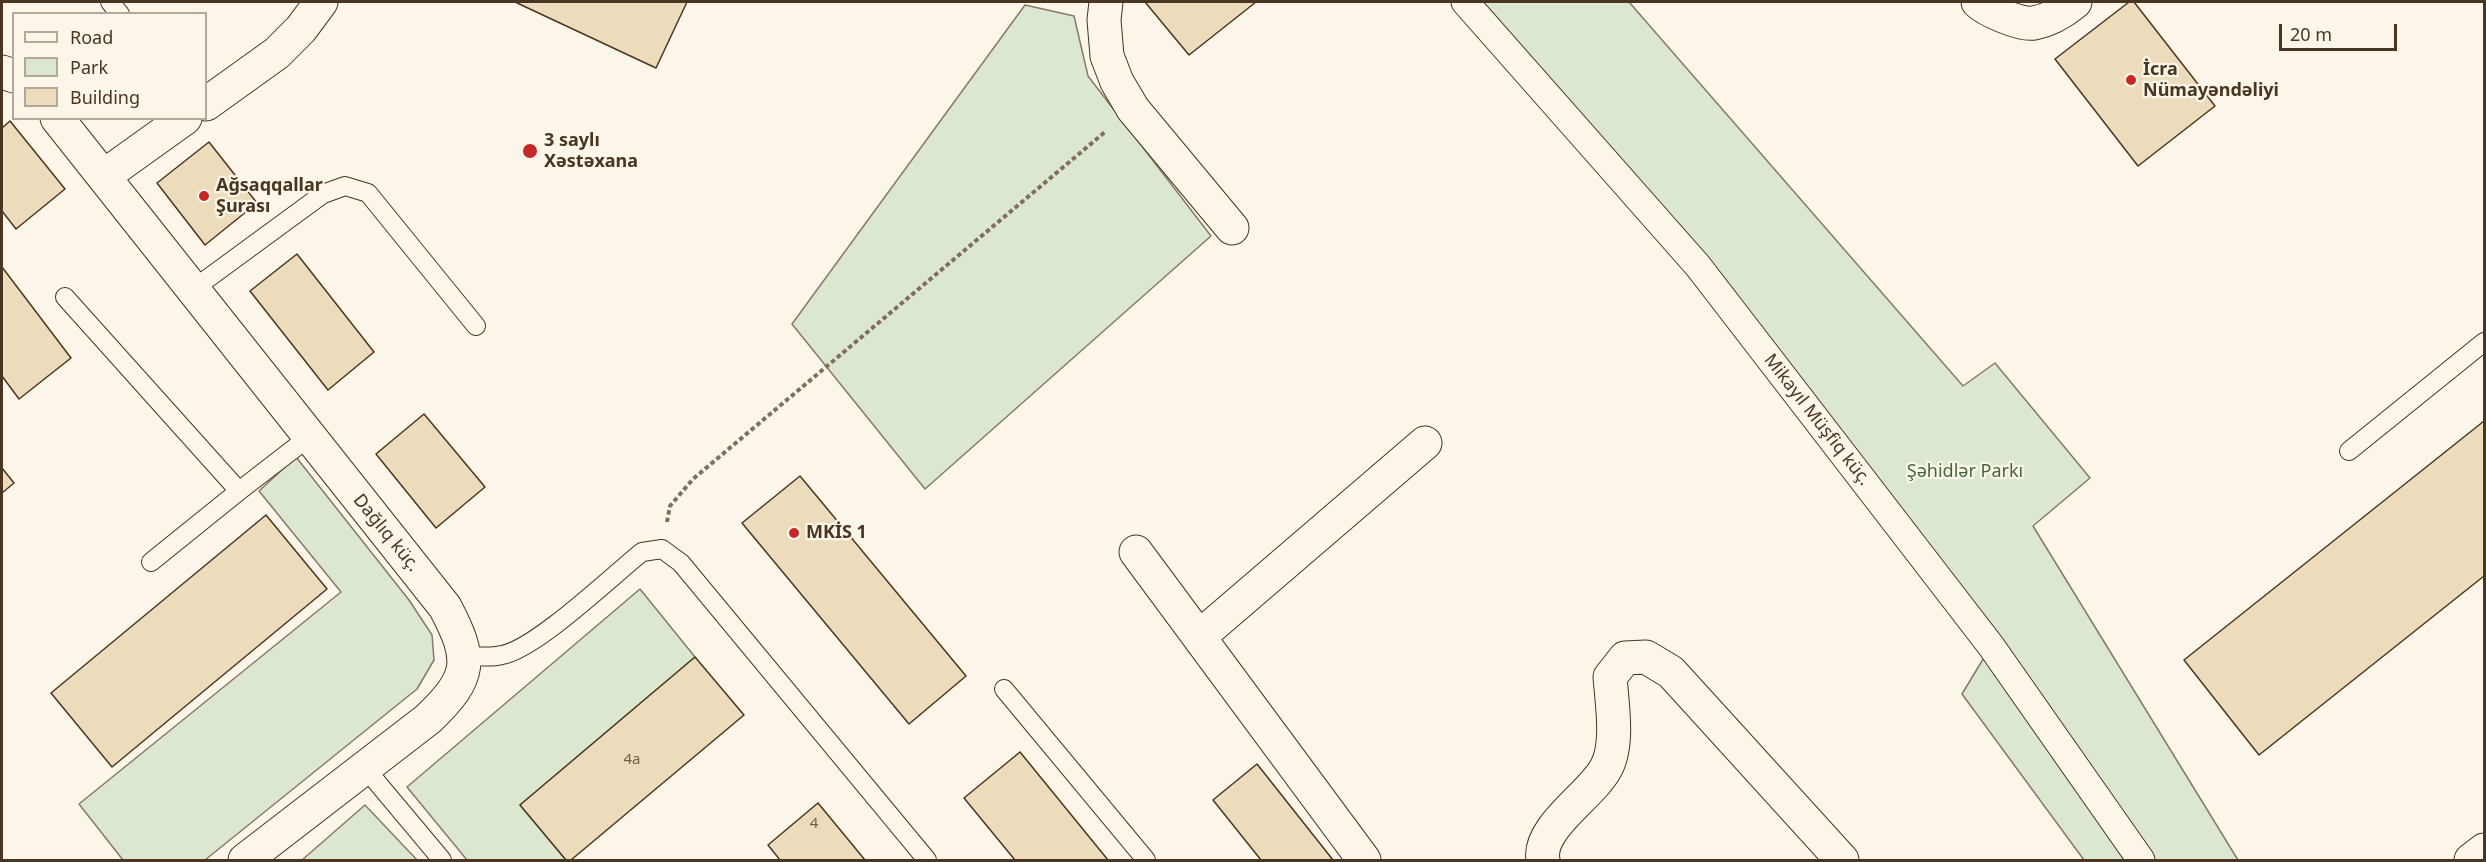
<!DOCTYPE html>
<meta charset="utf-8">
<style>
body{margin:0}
#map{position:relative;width:2486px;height:862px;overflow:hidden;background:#fbf6e9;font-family:"Noto Sans",sans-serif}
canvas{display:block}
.frame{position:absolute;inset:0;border:3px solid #4a3520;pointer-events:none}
.legend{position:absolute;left:12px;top:12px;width:195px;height:108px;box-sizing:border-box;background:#fbf6e9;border:2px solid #b4a999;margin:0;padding:8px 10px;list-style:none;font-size:18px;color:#4a3520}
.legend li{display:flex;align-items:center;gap:12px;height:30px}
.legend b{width:30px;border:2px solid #b4a999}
.scale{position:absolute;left:2279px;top:24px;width:118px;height:27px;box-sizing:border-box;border:3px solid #4a3520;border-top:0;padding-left:8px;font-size:18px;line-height:21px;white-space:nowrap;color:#4a3520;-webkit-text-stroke:4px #fbf6e9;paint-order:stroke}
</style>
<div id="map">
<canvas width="2486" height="862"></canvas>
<div class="frame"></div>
<ul class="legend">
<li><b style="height:8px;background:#fbf6e9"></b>Road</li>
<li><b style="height:16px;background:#dce7d0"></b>Park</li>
<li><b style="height:16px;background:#ecdcbc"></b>Building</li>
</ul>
<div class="scale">20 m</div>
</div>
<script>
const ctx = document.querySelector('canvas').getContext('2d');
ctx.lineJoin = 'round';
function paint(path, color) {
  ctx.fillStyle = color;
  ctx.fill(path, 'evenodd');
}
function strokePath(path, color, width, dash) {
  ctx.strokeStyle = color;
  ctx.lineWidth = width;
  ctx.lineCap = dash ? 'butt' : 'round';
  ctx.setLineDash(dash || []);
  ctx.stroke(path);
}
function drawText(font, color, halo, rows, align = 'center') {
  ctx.font = font + ' "Noto Sans",sans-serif';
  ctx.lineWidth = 4.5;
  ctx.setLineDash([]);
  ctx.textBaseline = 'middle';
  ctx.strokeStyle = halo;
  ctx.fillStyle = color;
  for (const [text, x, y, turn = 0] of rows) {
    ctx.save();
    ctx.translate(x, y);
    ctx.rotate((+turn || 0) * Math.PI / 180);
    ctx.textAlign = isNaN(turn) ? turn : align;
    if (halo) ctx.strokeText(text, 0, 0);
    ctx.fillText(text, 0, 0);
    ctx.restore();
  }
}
const green = new Path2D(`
 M1465 2H1629L1963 386 1995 363 2090 478 2033 526 2238 860H2084L1962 694 1991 646Z
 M1025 5 1074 16 1088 76 1211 236 925 489 792 324Z
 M296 457 409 600 432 635 434 660 417 689 205 860H123L79 804 341 592 259 491Z
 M640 589 695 657 520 805 566 860H467L407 787Z
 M365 805 417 860H302Z`);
paint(green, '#dce7d0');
strokePath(green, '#887966', 1.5);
const building = new Path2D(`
 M515 2H687L656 68Z
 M1145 2H1256L1189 55Z
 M2129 2H2134L2215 106 2138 166 2055 59Z
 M10 121 65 189 16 229 2 211V128Z
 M209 142 257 203 205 245 157 183Z
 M297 254 374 352 328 390 250 291Z
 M2 267 71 358 19 399 2 376Z
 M424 414 485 487 436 528 376 454Z
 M2484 421V576L2259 755 2184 660Z
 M2 468 14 483 2 493Z
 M800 476 966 676 909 724 742 523Z
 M266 515 327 589 112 767 51 693Z
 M695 657 744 715 571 860H566L520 805Z
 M1020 752 1108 860H1015L964 798Z
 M1257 764 1333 860H1261L1213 800Z
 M818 803 865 860H780L768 845Z`);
paint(building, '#ecdcbc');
strokePath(building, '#4a3520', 1.5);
const service = new Path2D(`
 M110 2 120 14
 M192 290 323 194 345 186 368 193 476 326
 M65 297 239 491
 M2349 451 2484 342
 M151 562 239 491 309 437
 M465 656C477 656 491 658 502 655 536 649 612 576 642 552L662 549 681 563 927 860
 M1004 689 1146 860
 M365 768 442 860`);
const pedestrian = new Path2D(`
 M1465 2 1698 266 1991 646 2141 860`);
const minor = new Path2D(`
 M1106 2 1104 20 1107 56 1117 82 1133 109 1232 228
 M1978 2C1986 10 2022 26 2034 23 2049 20 2063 12 2075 2
 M1136 552 1364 860
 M1199 637 1425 443
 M1543 860C1537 828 1592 795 1606 768 1619 745 1612 703 1610 677L1625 658 1646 657 1671 672 1842 860
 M2471 860 2484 850`);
const tertiary = new Path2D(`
 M2 72 14 76
 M206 104 277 53 301 29 321 2
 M57 118 445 607C473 660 472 677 428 719L245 860
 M104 176 185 118`);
strokePath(service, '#4a3520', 20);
strokePath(pedestrian, '#4a3520', 29);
strokePath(minor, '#4a3520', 35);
strokePath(tertiary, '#4a3520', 35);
strokePath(new Path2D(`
 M667 522 670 506 693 479 1105 132`), '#7f6f5c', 4, [4.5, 3]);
strokePath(service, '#fbf6e9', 18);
strokePath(pedestrian, '#fbf6e9', 27);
strokePath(minor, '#fbf6e9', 33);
strokePath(tertiary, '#fbf6e9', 33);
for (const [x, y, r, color] of [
 [2131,80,6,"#c62828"],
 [530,151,8,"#c62828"],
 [204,196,6,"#c62828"],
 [794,533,6,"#c62828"]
]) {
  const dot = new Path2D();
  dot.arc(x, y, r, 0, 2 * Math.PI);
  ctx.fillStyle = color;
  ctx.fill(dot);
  strokePath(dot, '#fbf6e9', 2);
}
drawText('15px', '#725f47', null, [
 ["4a",632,760],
 ["4",814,824]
]);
drawText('bold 18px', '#4a3520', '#fbf6e9', [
 ["İcra",2143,70],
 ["Nümayəndəliyi",2143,91],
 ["3 saylı",544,141],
 ["Xəstəxana",544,162],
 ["Ağsaqqallar",216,186],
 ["Şurası",216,207],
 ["MKİS 1",806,533]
], 'left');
drawText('18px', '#4a3520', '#fbf6e9', [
 ["Mikayıl Müşfiq küç.",1817,420,52],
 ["Dağlıq küç.",386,533,51]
]);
drawText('18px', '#436837', '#fbf6e9', [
 ["Şəhidlər Parkı",1965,472]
]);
</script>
